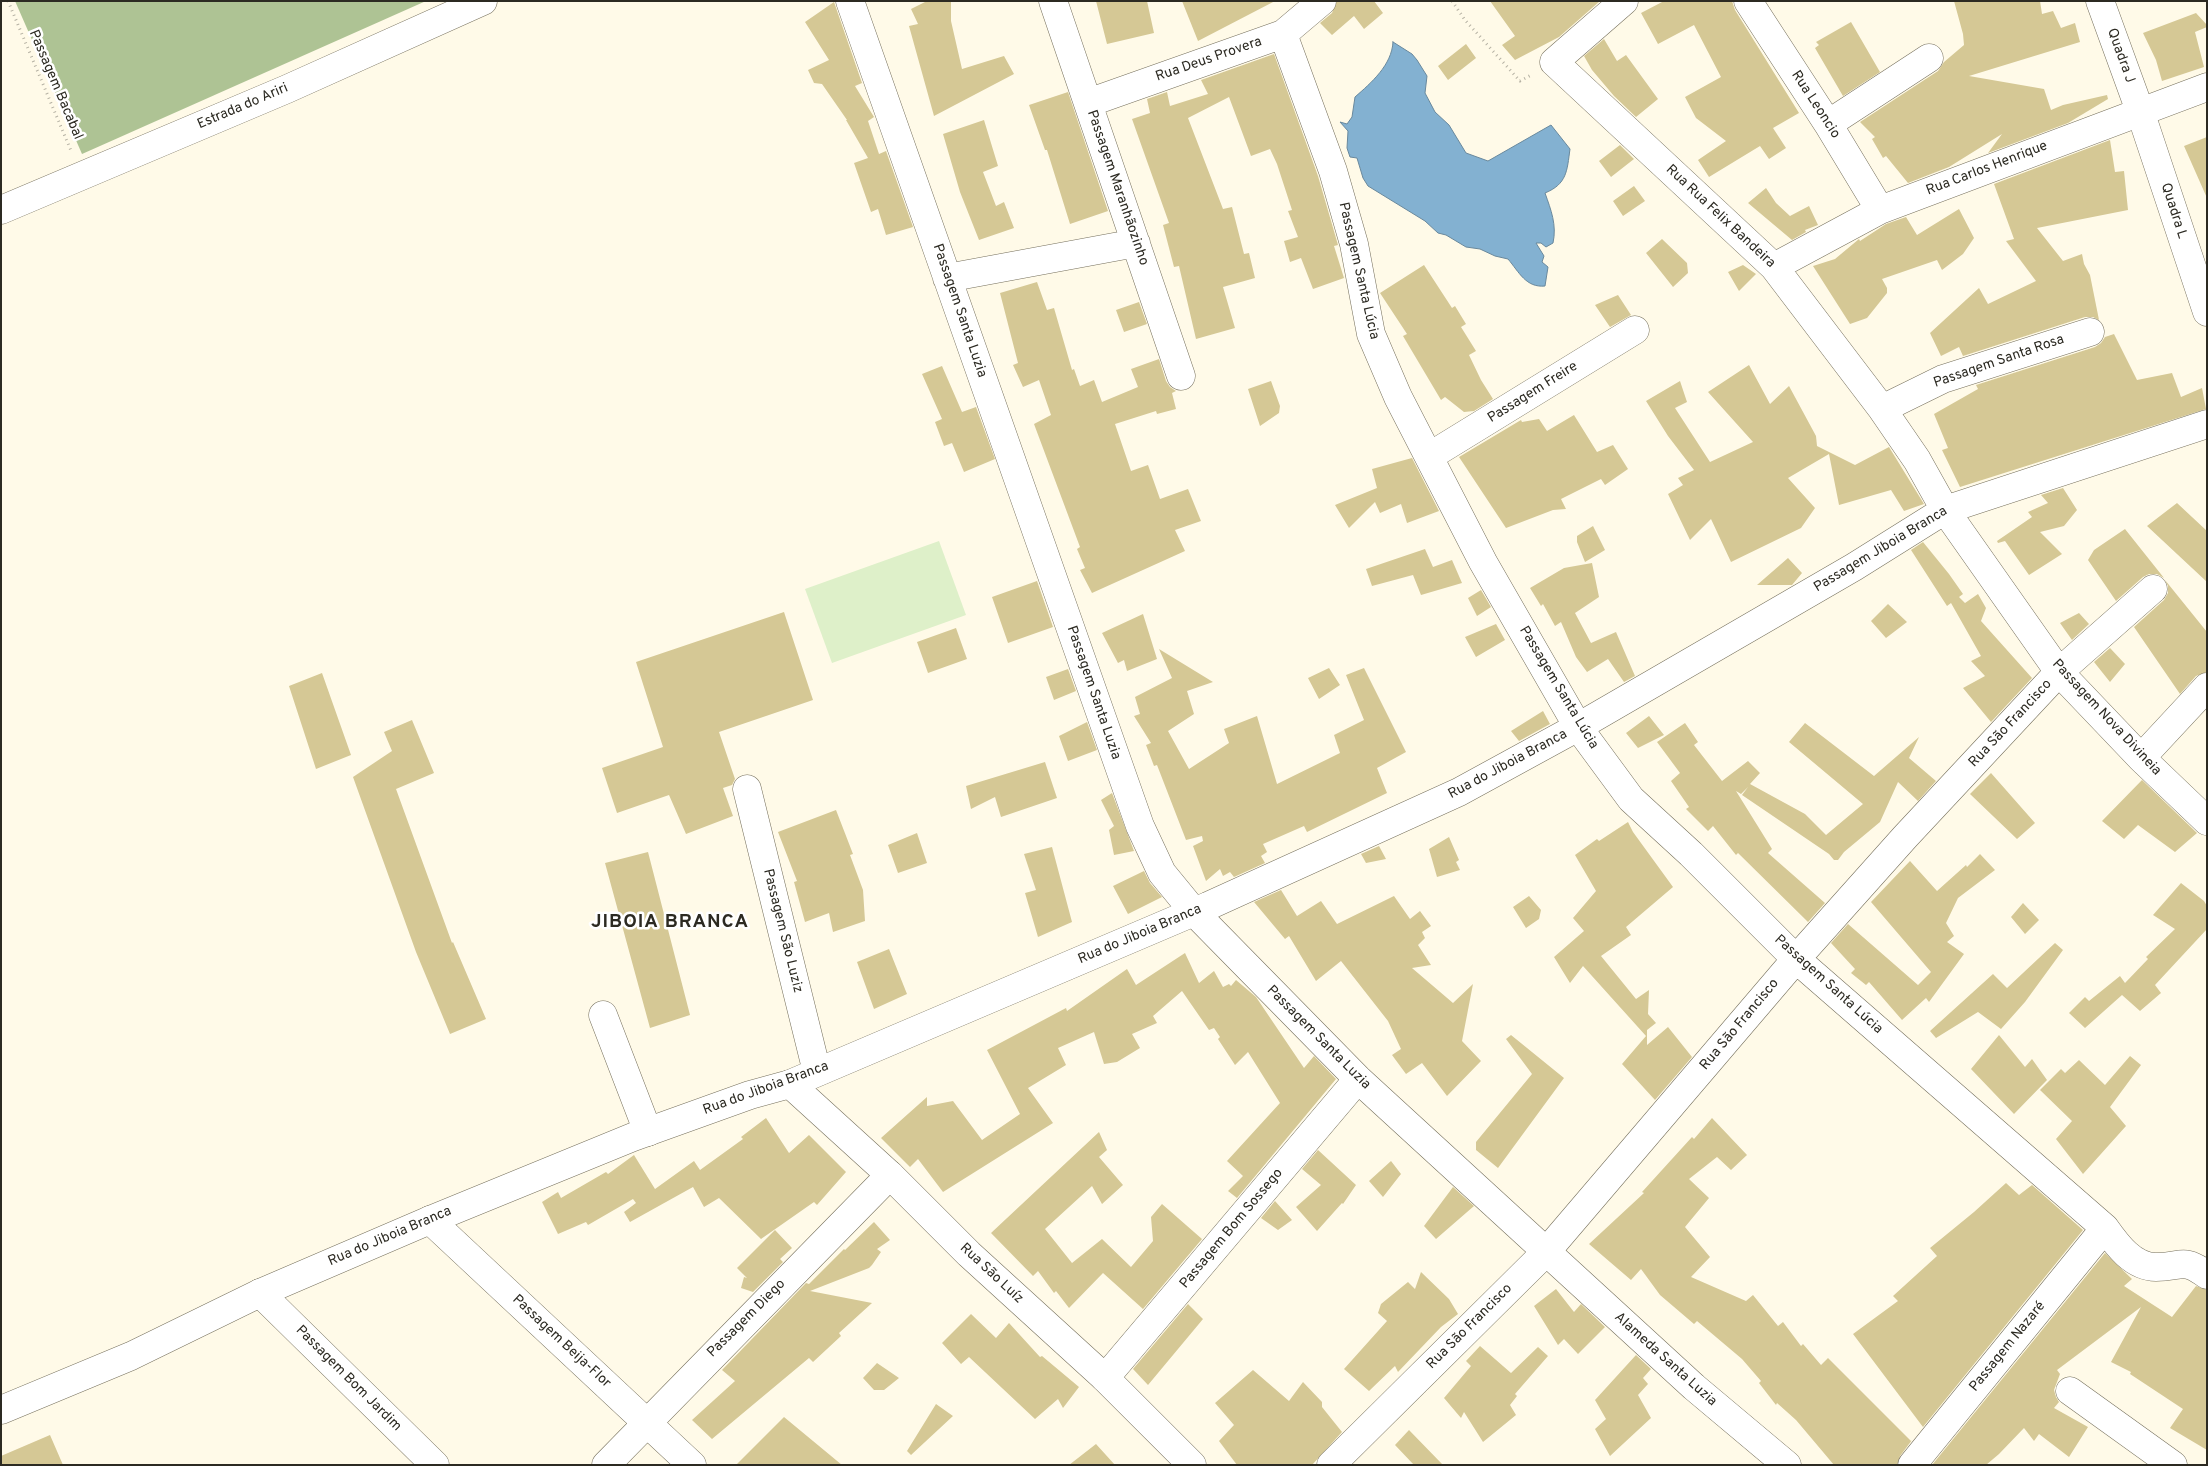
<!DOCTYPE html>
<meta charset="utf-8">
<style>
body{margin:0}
#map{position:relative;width:2208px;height:1466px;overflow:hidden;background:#fffae8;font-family:Overpass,sans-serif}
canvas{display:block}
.frame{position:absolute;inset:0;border:2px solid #2c2a22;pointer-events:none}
</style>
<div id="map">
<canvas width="2208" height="1466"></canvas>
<div class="frame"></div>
</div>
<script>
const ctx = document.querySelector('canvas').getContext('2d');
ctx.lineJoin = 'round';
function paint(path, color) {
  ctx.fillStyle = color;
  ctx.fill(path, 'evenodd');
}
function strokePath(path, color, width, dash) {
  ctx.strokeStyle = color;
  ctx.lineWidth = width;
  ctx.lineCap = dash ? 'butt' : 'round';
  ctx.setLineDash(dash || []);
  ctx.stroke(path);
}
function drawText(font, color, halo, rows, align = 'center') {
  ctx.font = font + ' Overpass,sans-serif';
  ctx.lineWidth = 5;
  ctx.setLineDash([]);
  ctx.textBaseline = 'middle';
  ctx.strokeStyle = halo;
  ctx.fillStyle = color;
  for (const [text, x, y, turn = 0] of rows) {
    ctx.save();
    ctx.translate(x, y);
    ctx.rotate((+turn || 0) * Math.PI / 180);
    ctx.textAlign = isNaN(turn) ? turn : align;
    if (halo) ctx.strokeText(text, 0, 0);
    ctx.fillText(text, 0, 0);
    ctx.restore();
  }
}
paint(new Path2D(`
 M939 541 966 615 832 663 805 589Z`), '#def0c9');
paint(new Path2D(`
 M15 1H426L82 154Z`), '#aec394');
const water = new Path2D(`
 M1393 42 1412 54 1417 60 1427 76 1425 93 1435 112 1449 125 1466 153 1488 161 1551 125 1570 149C1567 171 1567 184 1545 193 1551 210 1557 225 1553 243L1546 247 1541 243H1536L1544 256 1542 262 1548 267 1545 286C1526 288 1519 272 1508 259L1495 256 1480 249 1466 247 1446 235 1438 233 1425 221 1368 186 1363 178 1357 158 1350 157 1347 148 1348 131 1340 122 1347 124 1352 117 1355 97C1371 83 1392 65 1393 42Z`);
paint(water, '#83b1d1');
strokePath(water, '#69889c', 1);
paint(new Path2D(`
 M927 1H951V21L962 69 1004 56 1014 74 934 116 909 26 918 24 911 9Z
 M1096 1H1147L1154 33 1107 44Z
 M1182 1H1275L1198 41Z
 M1337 1H1374L1383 13 1364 29 1354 16 1332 35 1320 23 1332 13Z
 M1490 1H1600L1559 37 1515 60 1502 45 1515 36Z
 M1664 1H1732L1735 10 1799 113 1773 128 1786 148 1769 159 1760 146 1709 177 1698 160 1726 141 1696 118 1685 97 1721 77 1694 25 1658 44 1641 13Z
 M1954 1H2040L2042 14 2053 11 2061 28 2075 23 2080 42 1969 76 2044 89 2051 110 2063 105 2107 95 2108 99 2068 123 1988 153 2002 134 1949 167 1908 183 1886 156 1883 158 1872 139 1875 137 1860 122 1938 71 1944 62 1964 45 1963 34Z
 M834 2 862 83 855 86 874 117 868 121 879 154 886 151 913 227 886 235 878 209 871 212 854 163 868 158 846 120H847L822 84 814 83 808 70 829 60 805 22Z
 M2196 13 2207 25V27L2195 32 2204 67 2162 81 2156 60 2143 33Z
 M1851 22 1880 72 1843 96 1815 48 1819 45 1816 42Z
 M1604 39 1617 61 1626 55 1658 99 1636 117 1614 96 1592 70 1584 56Z
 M1466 44 1476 58 1448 80 1438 66Z
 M1274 54 1318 176 1338 245 1334 246 1344 278 1313 289 1301 258 1290 262 1284 241 1298 237 1288 211 1292 210 1277 164 1270 149 1251 156 1229 97 1188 118 1223 209 1232 207 1244 254 1249 253 1255 278 1223 287 1235 328 1196 339 1179 266 1174 267 1163 225 1169 223 1132 119 1150 113 1147 99 1167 92 1170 106 1208 94 1201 80Z
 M1068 92 1108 211 1070 224 1047 150H1045L1029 105Z
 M984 120 998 166 983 172 996 206 1004 202 1014 228 979 240 960 192 943 134Z
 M2207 137V198L2184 146Z
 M2110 140 2115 172 2124 171 2128 210 2037 228 2063 261 2082 254 2084 264 2090 275 2099 320 2093 317H2085L1963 356 1959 347 1941 356 1930 333 1979 288 1988 304 2036 281 2006 241 2014 239 1994 184Z
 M1620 145 1634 159 1611 177 1599 161Z
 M1634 186 1645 201 1623 216 1613 201Z
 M1766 188 1776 203 1790 216 1809 206 1818 225 1805 230 1806 232 1792 240 1748 203Z
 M1959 209 1974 238 1963 254 1942 270 1937 260 1882 279 1887 288V293L1867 318 1850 324 1813 266 1835 259 1859 239 1860 241 1886 224 1906 217 1917 235Z
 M1662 239 1687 263 1688 273 1673 287 1646 253Z
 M1424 265 1452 308 1455 306 1466 324 1461 327 1476 351 1469 355 1481 380 1493 399 1474 411 1464 412 1445 397 1441 400 1403 336 1407 334 1380 293Z
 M1743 265 1756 274 1739 291 1728 272Z
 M1037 282 1047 310 1054 308 1072 370 1074 369 1080 386 1094 380 1102 402 1138 387 1131 369 1159 359 1166 381 1170 387 1176 391 1172 393 1176 409 1157 414 1156 411 1115 424 1131 471 1148 465 1160 499 1188 489 1201 521 1175 530 1185 551 1092 593 1080 570 1085 568 1077 549 1080 547 1034 424 1051 415 1039 380 1023 387 1013 365 1018 363 1000 293Z
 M1618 295 1631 315 1610 327 1595 305Z
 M1139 302 1147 324 1124 332 1116 310Z
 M2114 334 2137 380 2172 373 2181 397 2202 388 2206 409 1960 487 1942 450 1948 448 1934 414 1978 389 1976 385 2095 347 2101 343 2105 337Z
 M1749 365 1770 404 1789 386 1816 436 1817 446 1855 465 1889 447 1924 504 1904 511 1891 490 1839 505 1829 454 1788 478 1815 508 1801 528 1731 562 1711 519 1690 540 1668 494 1683 485 1678 478 1694 470 1668 436 1646 401 1680 381 1687 402 1675 408 1710 462 1753 442 1708 392Z
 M942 366 962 412 976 407 995 459 964 472 952 443 944 446 935 422 942 419 922 374Z
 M1271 381 1280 406 1279 413 1260 426 1248 389Z
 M1574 415 1597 452 1613 445 1628 469 1605 485 1601 479 1561 499 1566 509 1553 510 1506 528 1459 457 1521 420 1522 422 1539 419 1547 431Z
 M1412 458 1439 511 1407 523 1401 504 1380 513 1375 502 1349 528 1335 505 1377 488 1372 469Z
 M2063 488 2077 510 2064 526 2040 532 2062 554 2029 575 2005 541 1998 543 1997 541 2032 517 2028 512 2048 503 2041 495Z
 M2177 503 2207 531V582L2147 526Z
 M1593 526 1605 550 1585 562 1577 542V536Z
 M2125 529 2164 578 2157 574H2149L2143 577 2116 601 2088 560 2094 550Z
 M1923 542 1949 574 1963 594 1959 597 1965 603 1978 594 1986 608 1981 621 2032 678 1991 722 1963 688 1985 676 1971 661 1981 656 1951 603 1947 606 1911 550Z
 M1425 549 1433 567 1452 560 1462 583 1421 595 1413 575 1372 586 1366 569Z
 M1788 558 1802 573 1792 585H1757Z
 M1592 563 1599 597 1575 613 1591 643 1616 632 1635 676 1624 682 1608 659 1587 672 1576 657 1561 622 1555 626 1543 604 1541 606 1530 588 1564 568Z
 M2165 580 2207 632V672L2196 676 2180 694 2134 627 2164 600 2168 593V586Z
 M1037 581 1053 627 1008 643 992 597Z
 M1481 590 1491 607 1477 616 1468 598Z
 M1888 604 1907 622 1886 638 1871 621Z
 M784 612 813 700 719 732 735 779 732 785 723 788 733 816 686 834 669 795 617 813 602 768 663 747 636 662Z
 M2079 613 2089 624 2072 640 2060 623Z
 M1143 614 1157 659 1127 671 1124 660 1118 663 1102 633Z
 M1496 624 1505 640 1476 657 1465 637Z
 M956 628 967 659 928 673 917 642Z
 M2110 648 2125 664 2110 682 2094 662Z
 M1159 649 1213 682 1187 691 1194 714 1168 731 1189 769 1229 743 1224 729 1257 716 1277 784 1340 753 1334 735 1364 720 1346 675 1364 668 1406 752 1377 768 1387 793 1307 832 1304 826 1263 844 1267 852 1261 856 1265 863 1234 877 1230 872 1223 876 1220 869 1206 881 1193 846 1203 841 1202 836 1186 840 1157 765 1154 766 1146 745 1151 743 1134 716 1140 714 1135 697 1172 678Z
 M1329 668 1340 685 1319 699 1308 678Z
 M1068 669 1076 691 1054 700 1046 677Z
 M322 673 351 755 316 769 289 686Z
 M1543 711 1550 724 1519 741 1511 731Z
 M1649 716 1664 735 1638 748 1626 733Z
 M412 720 434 773 396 789 452 943 453 942 486 1019 450 1034 416 952 353 777 392 751 384 732Z
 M1087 722 1097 750 1068 761 1059 736Z
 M1685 723 1698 742 1694 745 1722 781 1748 761 1760 773 1750 784 1805 814 1826 835 1863 804 1789 742 1805 723 1874 776 1919 737 1909 758 1936 781 1918 801 1898 782 1880 822 1844 852 1838 860H1834L1829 854 1742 795 1748 787 1741 794 1736 791 1772 849 1768 853 1825 903 1808 922 1738 853 1736 855 1713 826 1708 831 1686 809 1689 807 1671 781 1680 773 1657 742Z
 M1045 762 1057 798 1001 817 995 797 971 809 966 786Z
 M1991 773 2035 823 2017 839 1970 794Z
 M2142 780 2197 833 2175 852 2138 825 2124 839 2102 821Z
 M1112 793 1134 851 1114 855 1109 830 1114 826 1101 800Z
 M836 810 853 854 850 855 863 890 865 921 833 932 829 913 805 922 794 882 797 881 778 832Z
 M1628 822 1633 832 1673 887 1626 927 1631 935 1601 956 1636 999 1649 990 1648 1014 1656 1023 1647 1030V1045L1668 1027 1692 1057 1655 1100 1622 1064 1646 1036 1583 966 1570 983 1554 957 1584 931 1573 918 1596 891 1575 855 1597 839 1599 841Z
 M917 833 927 863 898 873 888 845Z
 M1449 837 1459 860 1456 862 1460 870 1437 877 1429 849Z
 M1379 846 1386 859 1366 863 1361 854Z
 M1052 847 1072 922 1038 937 1025 893 1036 890 1024 854Z
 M648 852 690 1015 650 1028 605 863Z
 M1980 854 1995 870 1958 898 1946 923 1954 936 1947 942 1964 954 1929 1002 1926 998 1902 1020 1869 982 1866 985 1851 973 1855 969 1831 943 1848 924 1918 985 1931 972 1871 902 1910 861 1937 891 1966 865 1967 867Z
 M1144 871 1150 883 1162 897 1128 914 1113 886Z
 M2181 883 2204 901 2207 906V929L2155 985 2161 993 2140 1011 2122 995 2085 1028 2069 1013 2085 997 2089 1001 2120 976 2125 983 2148 959 2146 957 2175 929 2153 915Z
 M1281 890 1297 916 1321 901 1337 924 1394 896 1410 919 1420 911 1431 926 1422 932 1425 938 1418 945 1431 965 1412 968 1453 1003 1473 984 1462 1041 1481 1061 1447 1096 1422 1063 1406 1074 1392 1055 1401 1049 1388 1021 1341 961 1316 981 1289 936 1285 939 1254 902Z
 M1529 896 1541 910 1539 919 1526 928 1513 907Z
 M2023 903 2039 920 2025 934 2011 917Z
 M2055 943 2063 950 2025 1002 2001 1029 1978 1012 1936 1038 1930 1031 1993 974 2007 988Z
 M889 949 907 994 874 1009 857 962Z
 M1185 953 1199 983 1214 971 1223 987 1229 984 1231 986 1236 980 1256 997 1304 1068 1314 1056 1336 1079 1237 1198 1228 1191 1243 1176 1227 1161 1280 1103 1248 1052 1235 1065 1218 1039 1220 1037 1214 1028 1209 1030 1182 991 1153 1016 1157 1023 1132 1034 1140 1048 1117 1062 1104 1064 1094 1032 1058 1048 1066 1065 1028 1088 1053 1123 943 1192 918 1159 910 1167 881 1138 927 1097V1106L953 1101 982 1140 1020 1114 987 1050 1066 1008 1067 1011 1127 969 1136 985Z
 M1511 1035 1564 1078 1498 1168 1476 1150V1142L1532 1074 1506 1039Z
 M1999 1035 2025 1067 2032 1059 2047 1080 2014 1114 1971 1069Z
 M2130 1056 2141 1065 2110 1107 2126 1126 2083 1174 2056 1139 2072 1121 2040 1090 2061 1069 2065 1073 2079 1060 2105 1085Z
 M766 1118 789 1153 809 1135 846 1172 817 1205 814 1202 761 1239 719 1198 704 1207 693 1187 630 1222 624 1212 636 1203 633 1199 588 1225 586 1222 558 1234 542 1202 558 1192 561 1198 606 1172 608 1174 634 1155 655 1189 694 1161 700 1170 743 1139 741 1137Z
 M1712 1118 1747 1155 1731 1170 1717 1157 1689 1179 1709 1198 1685 1227 1710 1257 1691 1277 1746 1301 1753 1295 1778 1326 1783 1322 1801 1346 1803 1344 1821 1365 1828 1358 1911 1441 1912 1440 1900 1456 1897 1465H1834L1796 1420 1777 1403 1776 1405 1759 1383 1761 1381 1742 1359 1697 1321 1694 1324 1660 1295 1641 1269 1631 1280 1589 1244 1644 1193 1642 1192 1692 1137 1694 1139Z
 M1099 1132 1107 1150 1099 1157 1123 1185 1102 1204 1092 1186 1045 1229 1072 1263 1102 1239 1131 1267 1153 1241 1151 1217 1162 1204 1202 1239 1143 1309 1103 1273 1069 1308 1056 1291 1054 1293 1038 1271 1033 1276 991 1233Z
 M1318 1150 1356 1185 1343 1204 1342 1203 1317 1231 1296 1207 1321 1185 1302 1169Z
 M1391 1161 1401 1174 1383 1197 1369 1181Z
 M2006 1183 2019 1195 2032 1185 2083 1230 1923 1427 1853 1334 1898 1301 1893 1296 1937 1256 1930 1248 1974 1212Z
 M1453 1187 1474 1206 1436 1239 1424 1226Z
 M1275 1201 1292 1220 1278 1230 1261 1218Z
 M874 1222 890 1240 877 1249 881 1252 872 1265 869 1268 810 1291 872 1303 839 1333 841 1336 813 1362 809 1358 712 1439 692 1420 735 1381 722 1370 806 1283 809 1284 844 1249 845 1250Z
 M775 1230 792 1248 780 1259 783 1262 753 1292 741 1288 744 1277 747 1278 737 1268Z
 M2105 1253 2132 1279 2124 1286 2172 1317 2196 1286 2207 1290V1450L2170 1428 2183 1409 2130 1374 2131 1372 2111 1362 2141 1307 2057 1370 2060 1374 2054 1390 2056 1397 2059 1402 2054 1408 2088 1427 2069 1457 2039 1434 2034 1441 2024 1428 1999 1454 1986 1465H1932Z
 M1421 1272 1449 1299 1458 1314 1441 1327 1398 1372 1395 1366 1369 1391 1344 1369 1387 1321 1378 1313 1381 1304 1408 1282 1415 1289Z
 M1556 1289 1574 1312 1581 1304 1605 1327 1578 1354 1564 1339 1558 1345 1534 1306Z
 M1188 1304 1203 1319 1148 1385 1133 1369Z
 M971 1314 996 1338 1009 1323 1040 1357 1042 1356 1079 1387 1063 1408 1058 1399 1035 1419 969 1357 961 1364 942 1343Z
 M1480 1346 1511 1373 1538 1347 1548 1356 1515 1394 1517 1396 1510 1405 1516 1415 1483 1442 1464 1412 1461 1418 1444 1398 1471 1366 1466 1361Z
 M1636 1355 1651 1369 1643 1378 1648 1384 1638 1395 1651 1418 1610 1456 1595 1429 1606 1419 1595 1400Z
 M877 1363 899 1378 884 1390H874L863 1378Z
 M1253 1370 1289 1401 1303 1382 1322 1402V1407L1342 1432 1312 1465H1237L1219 1441 1234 1425 1215 1403Z
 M936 1404 953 1416 911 1455 907 1451Z
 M784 1417 842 1465H736Z
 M1409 1430 1443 1465H1414L1395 1445Z
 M50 1435 63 1465H1V1456Z
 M1096 1444 1115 1465H1069Z`), '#d5c895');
const minor = new Path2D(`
 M850 1 1140 826 1162 873 1194 912 1358 1079 1694 1387 1787 1465
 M1053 1 1181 376
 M1624 1 1554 62 1774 267 1882 409 1917 460 1945 510 2059 672 2141 758 2207 821
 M1748 1 1828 124 1880 210
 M2100 1 2140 111 2207 312
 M1283 34 1333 171 1354 244 1371 334 1398 397 1483 562 1578 727 1631 799 1691 854 1796 959 2105 1228C2117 1245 2133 1267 2156 1267 2182 1267 2183 1257 2207 1275
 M1088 103 1283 34 1322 1
 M1828 124 1929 58
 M1 210 287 89 483 1
 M1774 267 1880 210 2207 87
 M947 278 1136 243
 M1882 409 1943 379 2090 332
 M1430 456 1635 330
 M2141 758 2207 687
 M747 789 817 1072
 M603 1015 648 1132
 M790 1084 1208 906 1459 792 1578 727 1854 567 1945 510 2207 424
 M430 1220 692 1465
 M260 1293 435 1465
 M1105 1378 1358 1079
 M2070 1391 2173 1465
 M606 1465 890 1175
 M1331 1465 1546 1252 1796 959 1905 837 2059 672 2153 589
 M1912 1465 2105 1228`);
const major = new Path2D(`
 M1 1410 131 1356 260 1293 430 1220 633 1137 750 1095 790 1084 890 1175 969 1254 1105 1378 1192 1465`);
strokePath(minor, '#76705d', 29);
strokePath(major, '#76705d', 29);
strokePath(new Path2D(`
 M8 1 72 153
 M1452 1 1465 20 1520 81 1533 74`), '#b5b1a3', 3, [1, 4]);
strokePath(minor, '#fff', 28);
strokePath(major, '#fff', 28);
drawText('14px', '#2c2a22', '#fff', [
 ["Quadra J",2120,56,70],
 ["Rua Deus Provera",1209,60,-19],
 ["Passagem Bacabal",55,85,67],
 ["Rua Leoncio",1815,105,57],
 ["Estrada do Ariri",243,107,-23],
 ["Rua Carlos Henrique",1987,169,-21],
 ["Passagem Maranhãozinho",1117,188,71],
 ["Quadra L",2173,211,72],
 ["Rua Rua Felix Bandeira",1720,217,43],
 ["Passagem Santa Lúcia",1358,271,77],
 ["Passagem Santa Luzia",959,311,71],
 ["Passagem Santa Rosa",1999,362,-19],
 ["Passagem Freire",1533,393,-32],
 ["Passagem Jiboia Branca",1881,550,-31],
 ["Passagem Santa Lúcia",1558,688,59],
 ["Passagem Santa Luzia",1093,693,71],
 ["Passagem Nova Divineia",2106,718,47],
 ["Rua São Francisco",2011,724,-47],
 ["Rua do Jiboia Branca",1508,765,-28],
 ["Passagem São Luziz",782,931,76],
 ["Rua do Jiboia Branca",1140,935,-23],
 ["Passagem Santa Lúcia",1828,985,42],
 ["Rua São Francisco",1740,1025,-50],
 ["Passagem Santa Luzia",1318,1038,45],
 ["Rua do Jiboia Branca",766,1089,-20],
 ["Passagem Bom Sossego",1232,1229,-50],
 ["Rua do Jiboia Branca",390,1237,-23],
 ["Rua São Luíz",991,1274,43],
 ["Passagem Diego",747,1319,-45],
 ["Rua São Francisco",1470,1327,-45],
 ["Passagem Beija-Flor",561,1342,43],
 ["Passagem Nazaré",2008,1347,-51],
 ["Alameda Santa Luzia",1665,1360,42],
 ["Passagem Bom Jardim",348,1379,45]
]);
ctx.letterSpacing = '1px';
drawText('bold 19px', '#2c2a22', '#fff', [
 ["JIBOIA BRANCA",670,923]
]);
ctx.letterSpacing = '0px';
</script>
